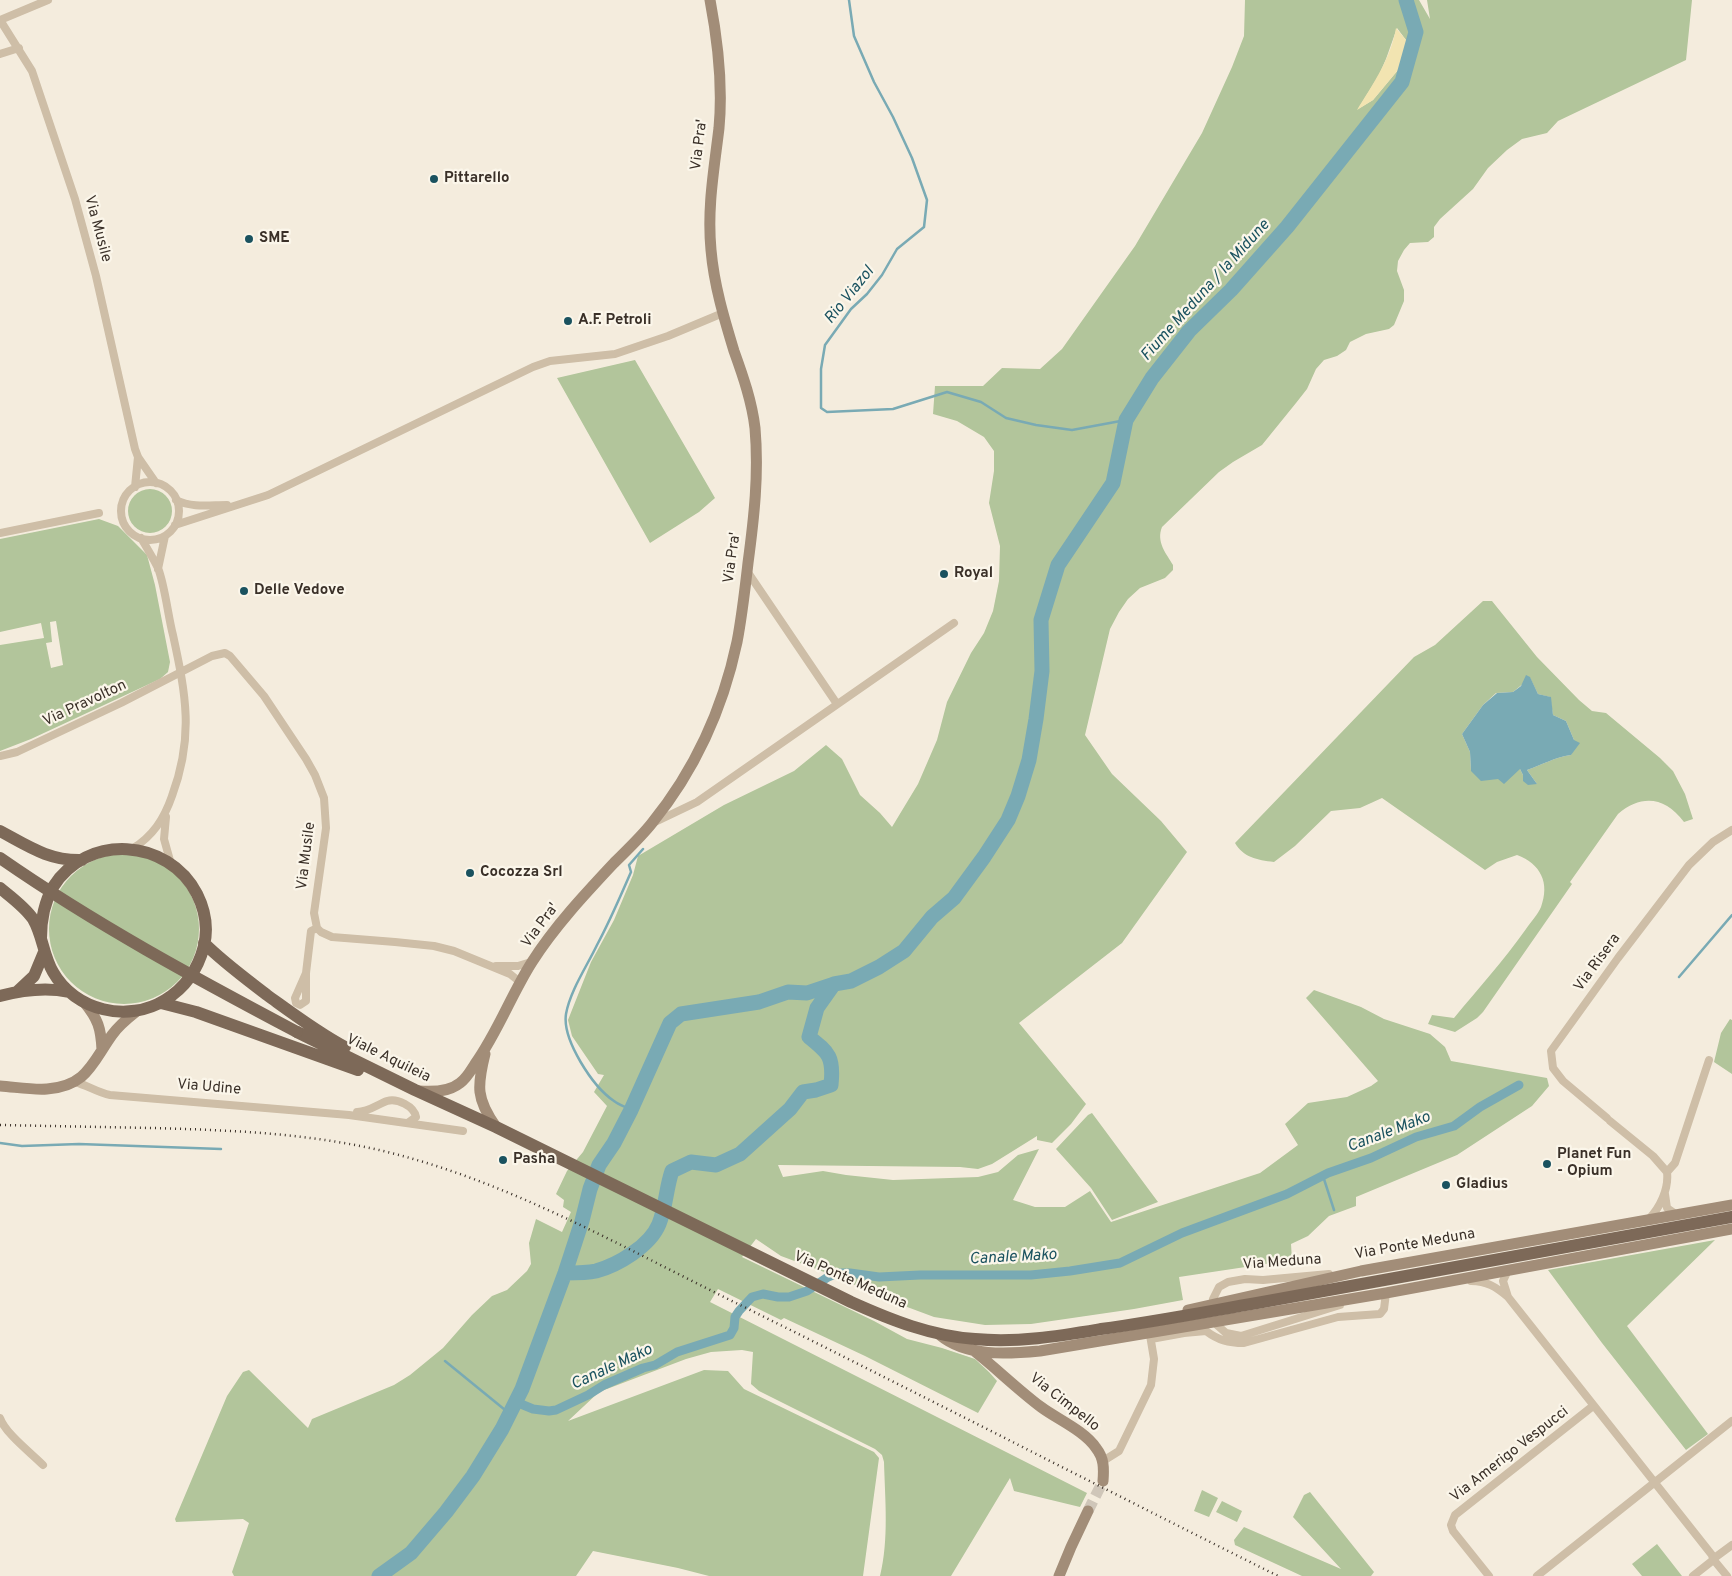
<!DOCTYPE html>
<style>
body{margin:0}
canvas{display:block;background:#f4ecdd}
</style>
<canvas width="1732" height="1576"></canvas>
<script>
const ctx = document.querySelector('canvas').getContext('2d');
ctx.lineJoin = 'round';
function paint(path, color) {
  ctx.fillStyle = color;
  ctx.fill(path, 'evenodd');
}
function strokePath(path, color, width, dash) {
  ctx.strokeStyle = color;
  ctx.lineWidth = width;
  ctx.lineCap = dash ? 'butt' : 'round';
  ctx.setLineDash(dash || []);
  ctx.stroke(path);
}
function drawText(font, color, halo, rows, align = 'center') {
  ctx.font = font + ' Overpass,sans-serif';
  ctx.lineWidth = 4.5;
  ctx.setLineDash([]);
  ctx.textBaseline = 'middle';
  ctx.strokeStyle = halo;
  ctx.fillStyle = color;
  for (const [text, x, y, turn = 0] of rows) {
    ctx.save();
    ctx.translate(x, y);
    ctx.rotate((+turn || 0) * Math.PI / 180);
    ctx.textAlign = isNaN(turn) ? turn : align;
    if (halo) ctx.strokeText(text, 0, 0);
    ctx.fillText(text, 0, 0);
    ctx.restore();
  }
}
paint(new Path2D(`
 M1245 0H1419L1430 19 1427 0H1692L1686 60 1558 121 1547 133 1522 139 1507 150 1488 168 1473 189 1440 219 1434 227V237L1428 242 1410 243 1404 250 1398 261 1397 271 1404 290V301L1394 325 1389 329 1366 334 1350 342 1346 350 1337 356 1324 360 1316 369 1307 389 1296 403 1262 445 1233 462 1219 472 1162 527C1156 542 1166 553 1173 565V570L1165 578 1140 588 1128 599 1119 612 1110 629 1085 735 1112 774 1161 821 1187 852 1122 943 1019 1023 1086 1104 1071 1124 1052 1143 1037 1140V1136L992 1164 978 1169 960 1167 778 1165 783 1177 823 1171 846 1175 893 1180 978 1177 998 1172 1018 1155 1039 1149 1013 1200 1035 1207H1065L1090 1191 1111 1222 1260 1173 1298 1145 1285 1124 1308 1103 1347 1097 1371 1086 1378 1081 1306 998 1314 990 1361 1007 1384 1019 1430 1034 1445 1047 1451 1061 1547 1078 1549 1086 1532 1106 1457 1155 1356 1197V1206L1329 1216 1308 1236 1291 1244 1292 1260 1179 1277 1183 1300 1134 1309 1031 1324 985 1325 934 1317 875 1295 843 1279 781 1256 756 1239 742 1257 874 1321 907 1339 942 1348 975 1359 989 1372 997 1381 978 1413 865 1356 784 1318 781 1320 718 1289 710 1302 1087 1493 1080 1507 1014 1491 1010 1478 951 1576H880C889 1539 885 1500 884 1462L882 1455 875 1449 759 1391 751 1384 753 1352 742 1350 711 1352 686 1359 599 1392 568 1421 704 1370 728 1371 744 1389 874 1452 879 1458 863 1576H709L678 1568 593 1551 576 1576H234L232 1572 249 1523 243 1519 176 1522 175 1519 227 1396 243 1372 249 1370 308 1428 312 1419 394 1385 410 1375 443 1348 472 1315 492 1296 507 1290 527 1271 531 1264 529 1243 536 1219 562 1232 571 1212 563 1207 564 1200 556 1194 567 1171 583 1152 607 1106 594 1092 604 1075 598 1074 572 1036 568 1020 591 962 614 920 633 875 638 856 724 805 794 771 826 745 842 759 860 795 880 813 892 827 918 784 937 740 947 702 971 653 984 633 993 611 999 581 1000 546 989 503 994 471V451L984 437 957 421 933 414 935 386H983L1002 368 1040 369 1062 349 1135 246 1202 133 1232 67 1244 36ZM1397 28 1406 40 1407 53 1398 70 1373 100 1358 109 1379 75 1386 59Z
 M635 360 715 498 699 512 650 543 557 378Z
 M128 511a22 22 0 1 1 44 0a22 22 0 1 1-44 0Z
 M99 519 118 526 147 555 155 585 170 662 168 672 160 679 31 739 0 751V645L44 638 41 623 0 632V539ZM56 621 63 665 51 668 46 643 52 642 50 622Z
 M1483 601H1492L1537 657 1579 700 1592 711 1606 713 1660 758 1673 771 1685 794 1693 819 1684 822C1665 797 1642 794 1618 814L1570 882 1572 884 1483 1012 1477 1018 1455 1032 1428 1024 1432 1015 1454 1018C1478 989 1504 960 1526 929 1531 922 1538 914 1541 907 1550 883 1541 864 1517 855L1497 862 1485 870 1382 798 1360 808 1331 811 1295 846 1274 862C1257 860 1243 857 1235 843L1414 657 1435 645ZM1530 678 1538 694 1550 697 1553 715 1566 721 1574 740 1571 755C1555 757 1542 765 1527 770L1537 784 1523 775 1520 769 1471 771 1470 752 1462 734 1483 705 1496 693 1513 692Z
 M49 929a75 75 0 1 1 150 0a75 75 0 1 1-150 0Z
 M1730 1019 1732 1020V1074L1714 1062 1721 1033Z
 M1092 1113 1158 1202 1112 1220 1091 1188 1056 1149 1088 1115Z
 M1715 1240 1627 1326 1708 1434 1686 1450 1602 1343 1548 1270Z
 M1202 1490 1218 1498 1209 1517 1194 1511Z
 M1310 1492 1374 1572 1371 1576H1302L1235 1545 1234 1540 1244 1527 1341 1569 1293 1517 1304 1495Z
 M1222 1501 1242 1511 1237 1522 1216 1512Z
 M1657 1544 1682 1576H1642L1632 1564Z`), '#b2c59b');
paint(new Path2D(`
 M1396 28 1406 40 1407 53 1398 70 1373 100 1357 110C1373 84 1391 58 1396 28Z`), '#f2e4b1');
paint(new Path2D(`
 M1526 675 1530 677 1538 694 1551 697 1553 715 1566 721 1574 740 1580 743 1571 755C1555 757 1542 765 1527 770L1537 784 1528 785 1523 781V775L1520 769 1504 784 1498 779 1481 781 1471 771 1470 752 1462 734 1483 705 1497 693 1513 692 1521 686Z`), '#79aab4');
strokePath(new Path2D(`
 M849 0 854 36 874 82 893 117 912 158 927 200 924 227 897 249 882 275 867 294 851 309 825 345 821 369V408L827 412 893 409 947 392 981 402 1006 418 1036 425 1072 430 1126 420
 M1679 977 1732 915
 M631 1110C626 1107 619 1105 614 1101 593 1087 562 1040 566 1014 570 991 587 966 597 945 610 921 620 897 631 872L629 865 643 849
 M0 1143 22 1146 79 1144 221 1149
 M1323 1176 1334 1210
 M445 1361 510 1414`), '#79aab4', 2.5);
strokePath(new Path2D(`
 M516 1402 533 1409 549 1411 556 1410 588 1395 604 1385 643 1368 655 1365 677 1352 730 1335 734 1328 735 1317 739 1311 752 1297 763 1294 778 1297H789L807 1291 828 1277 838 1273H850L879 1277 920 1275H1031L1070 1271 1120 1263 1182 1233 1287 1194 1328 1173 1371 1158 1416 1137 1454 1126 1480 1107 1519 1085`), '#79aab4', 9);
strokePath(new Path2D(`
 M565 1273C575 1273 587 1273 596 1271 618 1265 650 1246 659 1224 666 1207 666 1188 672 1171L691 1162 716 1165 740 1154 790 1109 803 1092 816 1090 831 1085C834 1057 829 1053 809 1037L817 1008 834 984 851 981 879 967 904 951 932 917 954 898 984 857 1008 820 1018 796 1029 760 1036 719 1042 671 1041 620 1058 565 1113 483 1126 420 1152 378 1189 331 1231 290 1287 227 1402 82 1416 32 1406 0
 M379 1576 411 1553 446 1512 473 1476 502 1429 522 1389 565 1273 582 1221 590 1189 599 1165 614 1143 631 1110 670 1023 681 1014 759 1002 788 992 807 993 834 984`), '#79aab4', 15);
strokePath(new Path2D(`
 M1088 1511 1103 1481`), '#cfc6b9', 11, [11, 5.5]);
strokePath(new Path2D(`
 M0 20 32 71 75 199 96 276 135 449 138 457 156 483
 M0 20 48 0
 M0 54 19 48
 M121 511a29 29 0 1 1 58 0a29 29 0 1 1-58 0Z
 M135 487 138 457
 M176 500C193 508 209 505 227 505
 M175 525 268 495 533 367 550 361 615 354 668 336 723 313
 M0 533 99 513
 M158 569 165 536
 M747 571 837 704
 M0 756 17 752 121 703 212 656 225 653 230 656 264 696 306 759 315 775 324 798 326 828 314 913 317 928 321 932 332 937 395 942 434 946 454 951 510 974 520 982
 M166 817 164 839 171 864
 M653 823 697 802 954 623
 M132 849C153 836 164 819 172 796 194 737 186 695 173 635 168 616 165 586 158 568 153 558 147 548 141 538
 M496 966H518L531 962
 M306 973 295 998 296 1003 300 1005 306 1001V973L311 931 317 928
 M75 1082C87 1085 98 1093 110 1095L349 1115 463 1131
 M357 1112C369 1112 376 1105 387 1101 397 1098 414 1106 416 1117L409 1122
 M1607 1118 1563 1081 1553 1068 1551 1051 1618 958 1689 865 1713 842 1732 830
 M1610 1121 1653 1156 1667 1172C1669 1189 1660 1208 1648 1220
 M1667 1172 1675 1163 1709 1060
 M1665 1194 1667 1208 1677 1215
 M1471 1281C1487 1281 1496 1287 1508 1297L1503 1281 1508 1270
 M1508 1297 1712 1555 1713 1559 1712 1561 1693 1576
 M1213 1299 1219 1287 1228 1282 1245 1279 1263 1280 1329 1274
 M1217 1325 1226 1333 1241 1336 1340 1305
 M1151 1339 1184 1333 1206 1331C1218 1340 1228 1343 1244 1343L1338 1317 1380 1314 1384 1309 1386 1293
 M0 1418C5 1433 31 1453 43 1465
 M1103 1461 1119 1451 1151 1385 1154 1359 1150 1335
 M1489 1576 1453 1531 1451 1525 1455 1515 1593 1406
 M1537 1576 1732 1421
 M1727 1576 1713 1559 1732 1545`), '#cebea7', 8);
strokePath(new Path2D(`
 M84 1002C98 1019 101 1028 102 1050
 M485 1054C477 1086 476 1099 496 1127
 M0 1086C15 1087 32 1090 47 1089 87 1086 92 1063 112 1035 119 1025 128 1018 137 1011
 M419 1091C433 1092 449 1092 460 1083 467 1078 471 1070 475 1064 498 1032 511 995 532 962 555 926 585 894 614 863 627 850 641 837 652 823 695 770 723 708 737 642 742 616 745 589 748 563 754 518 759 474 755 428 752 402 743 376 734 351 724 318 714 285 711 250 707 208 714 170 719 128 723 85 718 42 710 0
 M1188 1310 1361 1271 1732 1205
 M940 1335C966 1357 1008 1354 1040 1351L1386 1293 1732 1229
 M973 1350C996 1368 1017 1389 1041 1407 1057 1419 1085 1431 1096 1448 1104 1458 1104 1468 1103 1481
 M1059 1576 1071 1547 1088 1511`), '#a28d78', 11);
strokePath(new Path2D(`
 M0 831C28 846 49 861 82 860
 M0 888C11 897 25 907 33 919 43 936 43 955 53 972 75 1011 128 1023 165 1000 185 988 198 969 204 946 208 929 205 910 197 894 168 838 87 833 53 887 44 903 41 920 41 938
 M204 943C223 962 245 978 267 995 292 1013 317 1032 345 1047
 M18 991 34 976 44 952
 M0 996C23 990 46 987 69 992
 M161 1003 196 1012 358 1070
 M297 1032 415 1090 496 1127 851 1302C891 1320 931 1336 975 1339 1018 1343 1059 1336 1101 1329 1153 1322 1205 1312 1257 1303 1415 1274 1574 1246 1732 1217`), '#7d6958', 12);
strokePath(new Path2D(`
 M0 1125C51 1126 101 1127 152 1128 229 1130 304 1133 379 1150 503 1179 615 1243 728 1299 912 1390 1094 1484 1278 1576`), '#3a3028', 2.5, [1, 4]);
strokePath(new Path2D(`
 M0 858C95 924 195 978 297 1032`), '#7d6958', 12);
for (const [x, y, r, color] of [
 [434,179,5,"#1a525f"],
 [249,239,5,"#1a525f"],
 [568,321,5,"#1a525f"],
 [944,574,5,"#1a525f"],
 [244,591,5,"#1a525f"],
 [470,873,5,"#1a525f"],
 [503,1160,5,"#1a525f"],
 [1547,1164,5,"#1a525f"],
 [1446,1185,5,"#1a525f"]
]) {
  const dot = new Path2D();
  dot.arc(x, y, r, 0, 2 * Math.PI);
  ctx.fillStyle = color;
  ctx.fill(dot);
  strokePath(dot, '#fbf6ea', 2);
}
drawText('15px', '#3a3028', '#fbf6ea', [
 ["Via Pra'",700,145,-83],
 ["Via Musile",97,229,75],
 ["Via Pra'",733,558,-82],
 ["Via Pravolton",85,704,-25],
 ["Via Musile",307,856,-83],
 ["Via Pra'",541,926,-53],
 ["Via Risera",1598,963,-54],
 ["Viale Aquileia",388,1059,26],
 ["Via Udine",209,1088,5],
 ["Via Ponte Meduna",1415,1245,-10],
 ["Via Meduna",1282,1263,-4],
 ["Via Ponte Meduna",850,1281,24],
 ["Via Cimpello",1064,1403,38],
 ["Via Amerigo Vespucci",1510,1455,-38]
]);
drawText('bold 15px', '#3a3028', '#fbf6ea', [
 ["Pittarello",444,179],
 ["SME",259,239],
 ["A.F. Petroli",578,321],
 ["Royal",954,574],
 ["Delle Vedove",254,591],
 ["Cocozza Srl",480,873],
 ["Planet Fun",1557,1155],
 ["- Opium",1557,1172],
 ["Pasha",513,1160],
 ["Gladius",1456,1185]
], 'left');
drawText('italic 16px', '#1a525f', '#fbf6ea', [
 ["Fiume Meduna / la Midune",1206,291,-48],
 ["Rio Viazol",850,296,-51],
 ["Canale Mako",1389,1133,-21],
 ["Canale Mako",1013,1258,-3],
 ["Canale Mako",612,1368,-25]
]);
</script>
